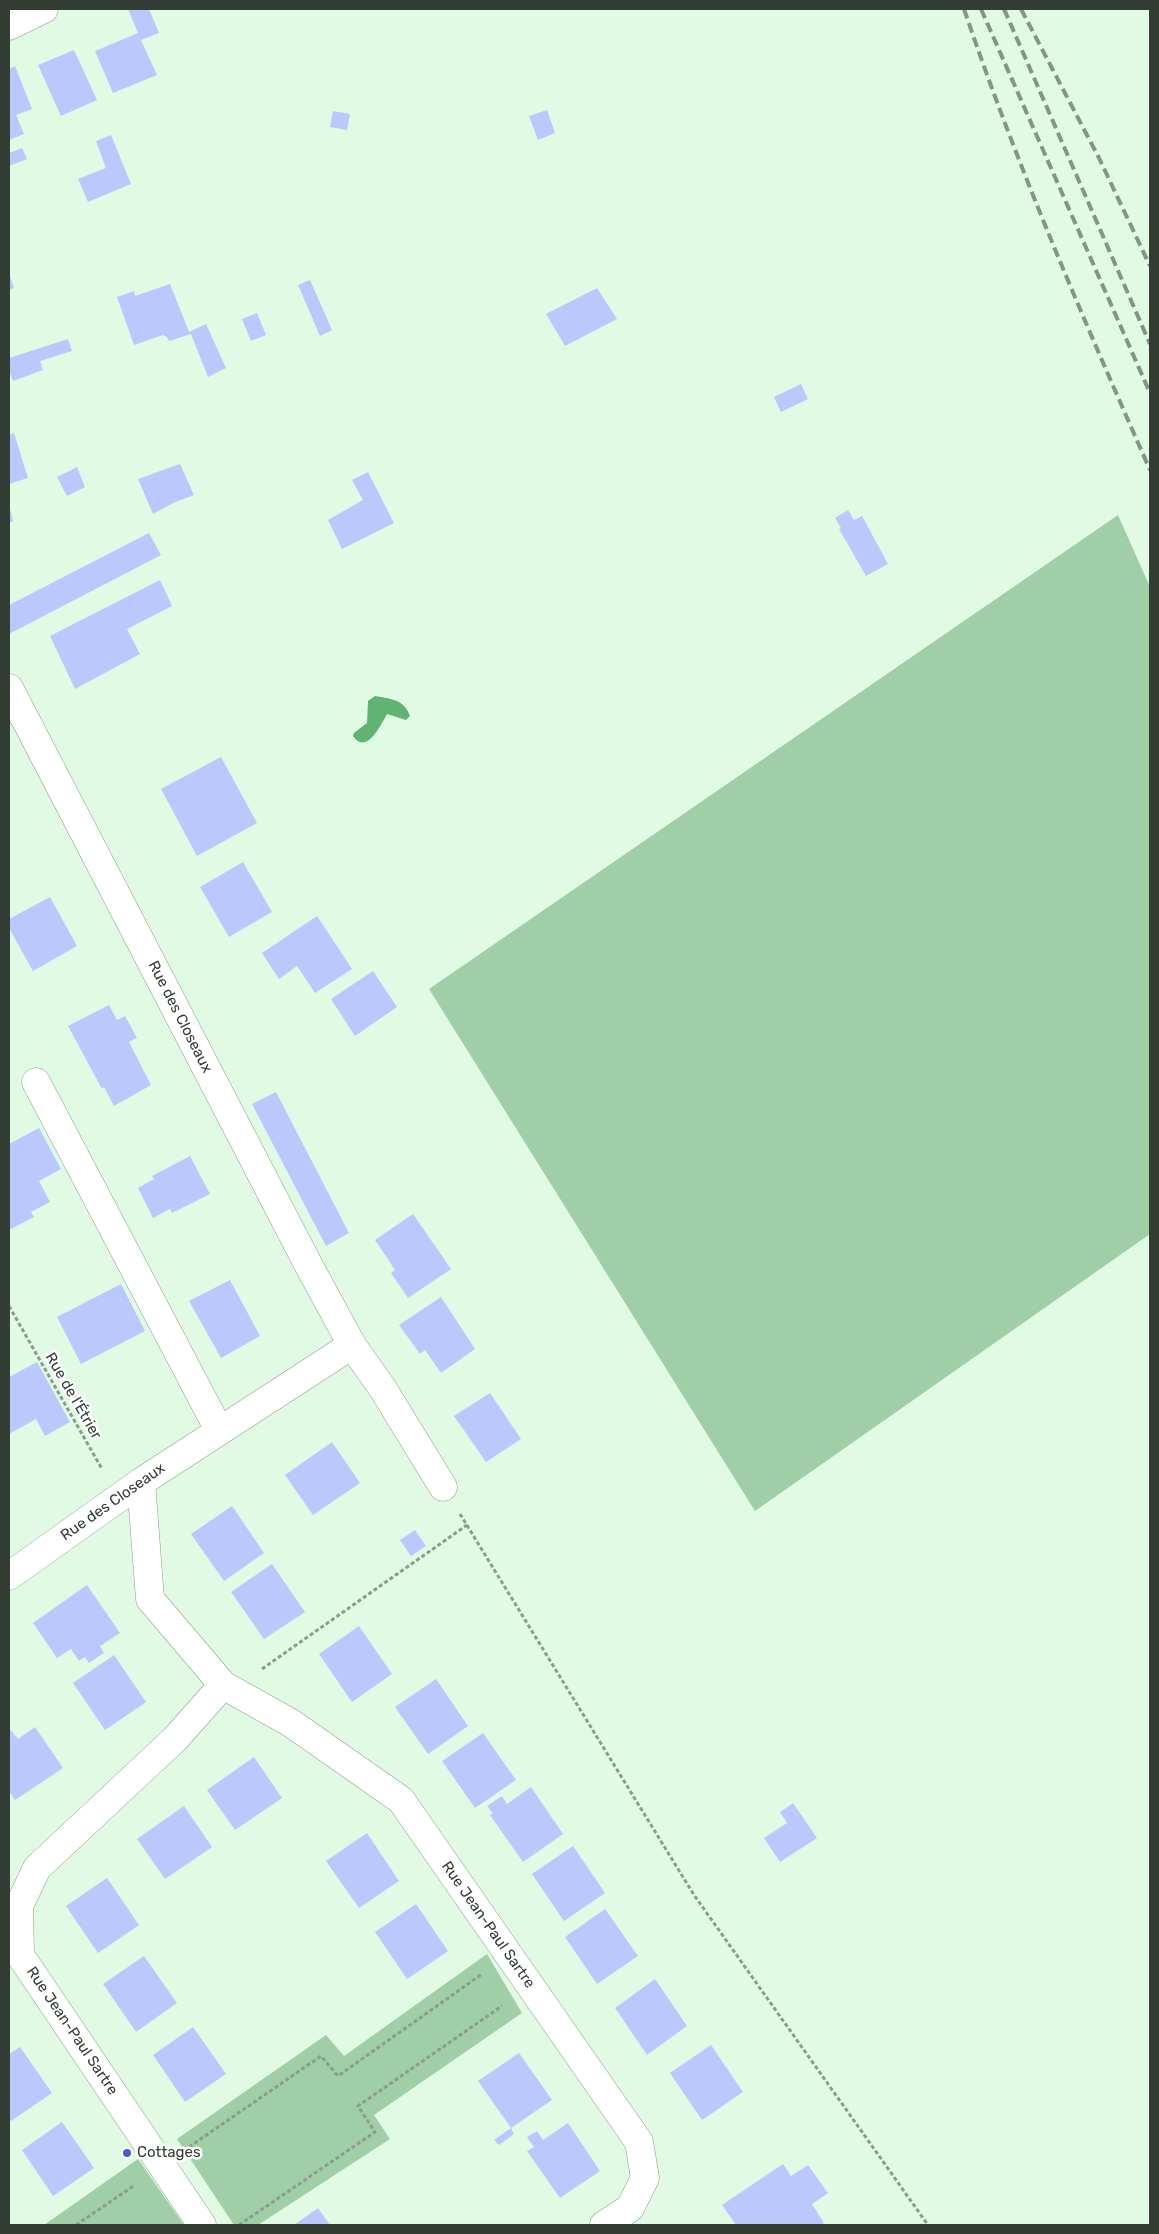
<!DOCTYPE html>
<meta charset="utf-8">
<style>
body{margin:0}
#map{position:relative;width:1159px;height:2234px;overflow:hidden;background:#e1fae4;font-family:Rubik,sans-serif}
canvas{display:block}
.frame{position:absolute;inset:0;border:10px solid #333d34;pointer-events:none}
</style>
<div id="map">
<canvas width="1159" height="2234"></canvas>
<div class="frame"></div>
</div>
<script>
const ctx = document.querySelector('canvas').getContext('2d');
ctx.lineJoin = 'round';
function paint(path, color) {
  ctx.fillStyle = color;
  ctx.fill(path, 'evenodd');
}
function strokePath(path, color, width, dash) {
  ctx.strokeStyle = color;
  ctx.lineWidth = width;
  ctx.lineCap = dash ? 'butt' : 'round';
  ctx.setLineDash(dash || []);
  ctx.stroke(path);
}
function drawText(font, color, halo, rows, align = 'center') {
  ctx.font = font + ' Rubik,sans-serif';
  ctx.lineWidth = 5;
  ctx.setLineDash([]);
  ctx.textBaseline = 'middle';
  ctx.strokeStyle = halo;
  ctx.fillStyle = color;
  for (const [text, x, y, turn = 0] of rows) {
    ctx.save();
    ctx.translate(x, y);
    ctx.rotate((+turn || 0) * Math.PI / 180);
    ctx.textAlign = isNaN(turn) ? turn : align;
    if (halo) ctx.strokeText(text, 0, 0);
    ctx.fillText(text, 0, 0);
    ctx.restore();
  }
}
paint(new Path2D(`
 M1118 515 1150 587V1234L755 1511 429 989Z
 M487 1954 522 2013 374 2115 390 2139 258 2225H234L177 2139 326 2035 344 2056Z
 M138 2159 184 2225H44Z`), '#a0cfa7');
paint(new Path2D(`
 M375 696C391 699 404 699 410 716L406 720 387 714C381 725 366 756 353 736L354 733 367 723 368 701Z`), '#61b372');
paint(new Path2D(`
 M128 9H149L159 33 141 40 157 75 113 93 95 51 138 33Z
 M74 50 97 100 61 116 38 65Z
 M15 66 32 109 16 115 24 134 9 140V69Z
 M547 110 555 133 538 140 529 116Z
 M333 111 350 114 347 130 330 127Z
 M111 135 131 184 88 202 78 179 106 168 96 141Z
 M22 148 27 159 9 166V153Z
 M9 273 14 288 9 290Z
 M310 280 332 330 320 336 298 285Z
 M170 284 189 332 206 324 226 368 208 377 191 334 169 341 167 337 163 335 134 345 117 297 134 291 135 296Z
 M597 288 617 319 565 346 546 314Z
 M257 313 266 335 251 341 242 319Z
 M68 339 72 351 40 361 43 370 13 381 9 370V358Z
 M801 384 808 399 781 412 774 397Z
 M14 433 28 478 9 484V435Z
 M180 464 194 495 173 503 153 514 138 479Z
 M77 467 85 487 67 496 57 477Z
 M368 472 394 523 342 549 328 520 363 500 352 480Z
 M9 505 13 521 9 523Z
 M848 510 854 520 862 516 888 564 866 576 839 529 841 528 835 518Z
 M149 533 161 555 9 634V605Z
 M160 580 172 606 127 629 140 654 75 689 50 636Z
 M221 757 257 823 197 856 161 789Z
 M243 862 272 912 229 937 200 887Z
 M50 897 77 946 33 971 9 928V919Z
 M317 916 352 969 315 993 297 966 279 979 262 953Z
 M373 971 397 1007 355 1036 331 999Z
 M109 1005 117 1020 125 1016 137 1038 129 1042 151 1085 114 1106 104 1087 102 1089 68 1026Z
 M276 1092 349 1233 326 1246 252 1104Z
 M39 1128 61 1169 39 1181 50 1202 31 1212 34 1217 9 1230V1144Z
 M190 1156 210 1194 172 1213 170 1209 153 1218 138 1188 154 1179 152 1176Z
 M413 1214 451 1269 408 1298 391 1273 395 1270 375 1240Z
 M230 1280 260 1336 221 1358 189 1301Z
 M121 1284 145 1331 81 1364 57 1317Z
 M441 1297 475 1349 441 1373 425 1350 420 1354 399 1325Z
 M37 1362 70 1422 45 1436 36 1419 9 1434V1377Z
 M490 1393 521 1439 486 1462 454 1416Z
 M332 1442 360 1483 313 1515 285 1475Z
 M232 1506 264 1553 224 1581 191 1534Z
 M415 1530 426 1546 411 1556 400 1540Z
 M272 1564 305 1612 264 1639 231 1592Z
 M87 1585 120 1633 100 1646 104 1653 89 1663 85 1657 79 1661 71 1649 57 1658 33 1623Z
 M359 1626 392 1674 352 1702 319 1654Z
 M114 1655 146 1702 105 1730 73 1683Z
 M436 1679 468 1726 428 1754 395 1707Z
 M35 1727 63 1768 15 1800 9 1791V1728L18 1739Z
 M483 1733 516 1780 475 1808 442 1761Z
 M254 1757 282 1798 235 1830 207 1790Z
 M531 1787 563 1834 523 1862 490 1815 493 1813 487 1806 502 1796 507 1804Z
 M793 1803 817 1838 780 1862 764 1838 787 1823 780 1812Z
 M184 1806 212 1847 165 1879 137 1839Z
 M367 1833 399 1881 359 1908 326 1861Z
 M573 1846 605 1893 564 1921 532 1874Z
 M107 1878 139 1925 98 1953 66 1906Z
 M416 1904 448 1951 407 1979 375 1932Z
 M605 1909 638 1956 597 1984 565 1937Z
 M144 1956 177 2003 136 2032 103 1984Z
 M655 1979 687 2026 647 2055 615 2008Z
 M193 2027 226 2074 185 2102 153 2055Z
 M711 2045 743 2092 702 2120 670 2073Z
 M20 2047 52 2093 11 2121 9 2118V2054Z
 M519 2053 552 2100 511 2128 478 2081Z
 M62 2122 94 2168 53 2196 22 2150Z
 M568 2123 600 2171 560 2198 527 2151 534 2147 527 2137 537 2131 543 2140Z
 M511 2128 514 2134 499 2145 494 2140Z
 M783 2164 791 2176 808 2165 828 2193 812 2204 824 2223 820 2225H736L722 2205Z
 M318 2208 330 2225H294Z`), '#b9c9fd');
const street = new Path2D(`
 M9 26 44 9
 M9 688 309 1266 352 1345 141 1482 9 1576
 M36 1082 219 1430
 M352 1345 383 1389 443 1487
 M141 1482 150 1599 223 1685 291 1723 401 1800 639 2142 645 2178 630 2208 604 2225
 M202 2225 20 1955 19 1906 37 1868 175 1739 223 1685`);
strokePath(street, '#889f8b', 29);
strokePath(new Path2D(`
 M9 1306 102 1469
 M460 1514 694 1895 928 2225
 M262 1669 467 1525
 M189 2147 321 2056 338 2076 482 1974
 M76 2225 135 2185
 M239 2225 375 2132 358 2106 502 2006`), '#8b9c8d', 3, [4, 2.5]);
strokePath(street, '#fff', 28);
strokePath(new Path2D(`
 M964 9C1017 166 1083 318 1150 470
 M981 9 1150 393
 M1004 9 1150 344
 M1021 9 1099 158 1150 266`), '#849586', 4, [10, 5]);
for (const [x, y, r, color] of [
 [127,2153,5,"#465bcf"]
]) {
  const dot = new Path2D();
  dot.arc(x, y, r, 0, 2 * Math.PI);
  ctx.fillStyle = color;
  ctx.fill(dot);
  strokePath(dot, '#fff', 2);
}
drawText('15px', '#333d34', '#fff', [
 ["Rue des Closeaux",180,1017,63],
 ["Rue de l'Étrier",73,1396,60],
 ["Rue des Closeaux",113,1502,-35],
 ["Rue Jean-Paul Sartre",488,1925,55],
 ["Rue Jean-Paul Sartre",72,2031,56]
]);
drawText('15px', '#333d34', '#fff', [
 ["Cottages",137,2153]
], 'left');
</script>
